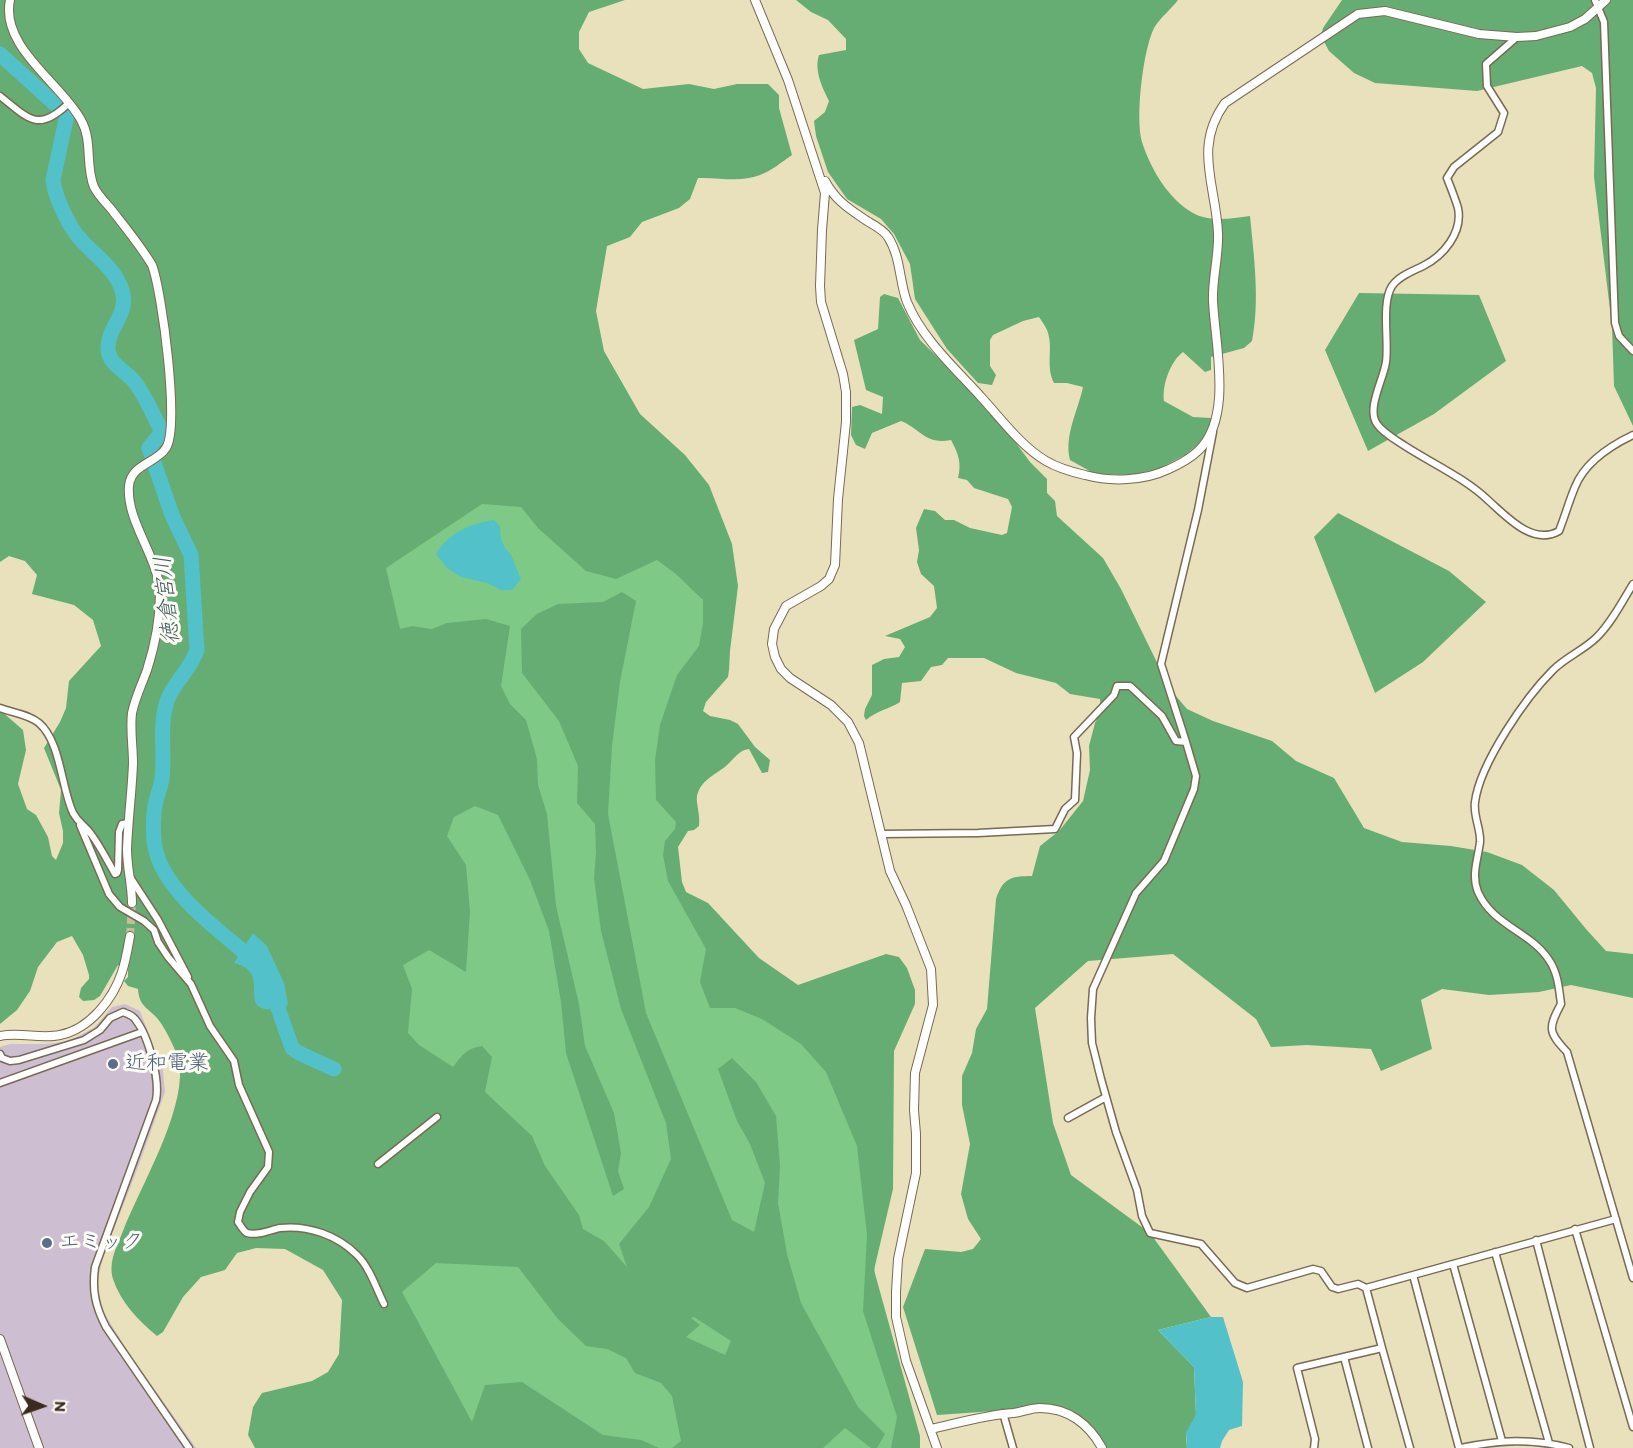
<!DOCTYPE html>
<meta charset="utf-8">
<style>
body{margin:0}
#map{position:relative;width:1633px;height:1448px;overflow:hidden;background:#e8e1bc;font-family:Itim,sans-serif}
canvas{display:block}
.north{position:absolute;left:12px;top:1376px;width:60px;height:60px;-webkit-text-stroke:4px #fdfcf7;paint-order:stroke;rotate:92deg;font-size:16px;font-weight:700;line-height:24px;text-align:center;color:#3b2a1e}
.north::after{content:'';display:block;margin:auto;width:21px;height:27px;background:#3b2a1e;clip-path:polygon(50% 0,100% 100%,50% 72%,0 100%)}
</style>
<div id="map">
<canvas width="1633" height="1448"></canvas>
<div class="north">N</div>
</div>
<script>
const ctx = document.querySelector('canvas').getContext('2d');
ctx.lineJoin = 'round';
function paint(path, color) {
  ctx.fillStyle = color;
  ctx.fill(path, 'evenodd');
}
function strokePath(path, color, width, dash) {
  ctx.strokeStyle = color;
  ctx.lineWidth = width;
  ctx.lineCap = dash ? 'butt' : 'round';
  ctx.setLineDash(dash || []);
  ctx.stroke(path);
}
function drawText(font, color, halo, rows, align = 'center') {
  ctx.font = font + ' Itim,"Klee One",sans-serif';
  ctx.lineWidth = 6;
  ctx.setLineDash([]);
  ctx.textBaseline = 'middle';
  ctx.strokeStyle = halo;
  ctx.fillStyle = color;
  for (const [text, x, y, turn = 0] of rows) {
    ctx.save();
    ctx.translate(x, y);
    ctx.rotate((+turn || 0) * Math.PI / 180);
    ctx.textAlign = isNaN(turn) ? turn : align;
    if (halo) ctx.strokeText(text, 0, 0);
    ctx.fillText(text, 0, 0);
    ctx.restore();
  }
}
paint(new Path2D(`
 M125 1004 140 1011 163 1071 165 1092 137 1170 103 1257 98 1279V1290L104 1313 129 1353 196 1448H0V1047L10 1044H44L66 1042 94 1028 112 1007Z`), '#cebed1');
paint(new Path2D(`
 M497 491 650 557 686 562 710 616 680 833 670 855 688 899 855 1107 876 1210 874 1296 907 1448H486L329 1236 390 628 379 569Z`), '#7ec986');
paint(new Path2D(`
 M0 0H625L589 12 579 32V49L588 63 643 89 689 84 714 89 737 84H768L779 95V108L792 155C782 162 771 171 760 175 740 183 719 177 698 178L690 199 679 208 642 222 630 237 607 246 596 311 604 351 640 414 685 455 709 485 732 544 738 586 730 651 729 670 728 677 706 702 703 711 710 716 730 720 738 724 755 747 770 760 768 772 762 773 749 749C739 750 734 759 726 766 715 775 695 783 697 802 698 811 700 817 699 826L694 830 688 831 678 847 682 882 686 892 708 903 759 958 798 985 886 954 899 957 907 968 915 990V1004L894 1051 893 1189 874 1270 920 1436V1448H891L897 1417 863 1311 867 1235 857 1146 826 1072 801 1044 762 1019 735 1008H710L700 982 706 949 668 881 663 855 665 841 675 829 676 822 656 800 655 760 660 725 677 675 699 646 703 623V600L676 574 657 560 616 579 586 571 538 528 521 507 482 504 386 568 400 629 412 626 432 629 447 623 486 619 510 626 501 686 510 704 526 720 537 759 538 785 547 814 556 906 579 1004 585 1046 614 1113 621 1153 618 1171 624 1189 613 1196 566 1053 561 1002 549 931 530 880 498 815 475 806 454 817 447 836 466 865 470 912 466 972 429 950 403 965 412 989 408 1033 419 1045 453 1067C462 1055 467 1048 482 1046L492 1057 485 1092 532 1136 545 1166 579 1215 583 1229 604 1241 627 1267 619 1244 649 1207 671 1159 666 1123 621 1009 601 931 594 878 596 852 595 824 577 803 578 766 559 721 522 673 521 629 537 614 558 604 603 602 622 592 636 601 620 682 612 746 608 814 646 1013 732 1220 754 1232 765 1183 750 1144 737 1121 718 1069 732 1058 756 1082 776 1116 780 1166 778 1203 787 1254 801 1303 858 1407 885 1434 877 1448H871L845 1428 823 1448H672L681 1441 672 1396 661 1383 635 1373 626 1358 607 1349 586 1346 558 1319 518 1267 436 1263 402 1292 472 1422 485 1385 522 1382 603 1435 641 1440 659 1448H255L248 1435 253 1407 262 1393 312 1381 328 1372 339 1354 342 1300 323 1270 285 1249 256 1248 237 1253 225 1270 201 1277 183 1297 163 1332 157 1336C138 1320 121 1303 113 1279 108 1262 117 1246 123 1231 141 1185 183 1116 180 1067 179 1055 165 1027 157 1018 147 1007 139 1006 138 989L128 986 124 981 128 977V970L118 965 100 996 94 1000 83 1001 79 997 81 988 89 979V975L83 955 72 936 57 942 38 967 30 991 17 1010 0 1024V710L23 730 26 750 18 784 27 809 36 815 48 837 52 856 56 860 63 843V831L59 813 61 790 44 748 60 722 66 708 69 681 101 646 93 620 74 605 32 594 37 575 25 561 9 556 0 562ZM694 1317 731 1341 725 1355 686 1337 700 1325 691 1318Z
 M796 0H1178C1171 9 1160 18 1154 28 1143 50 1135 118 1142 142 1150 167 1166 195 1188 210 1206 223 1229 219 1250 216 1254 258 1260 300 1252 341L1244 348 1211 357V370L1205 372 1183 352C1170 362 1162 385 1164 401L1193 417 1211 418V423L1204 437 1196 446 1185 455 1160 468 1133 475 1095 474 1070 460C1064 435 1078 411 1083 387L1067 383H1054C1045 365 1054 348 1047 330 1045 326 1042 321 1039 317L1023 321 993 335 990 340V366L996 375 992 385 978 383 947 349 915 299 910 264 894 234 881 219 847 199 828 172 816 136 814 121 825 112 829 101C822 87 814 70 819 55L846 50V39L828 20 811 12Z
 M1342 0H1633V426L1614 386 1612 326 1594 177 1596 88 1592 73 1582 66 1477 91 1375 83 1354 73 1329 51 1321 36 1323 28Z
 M1359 293 1479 295 1506 361 1434 414 1368 451 1325 350Z
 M884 294 898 298 920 340 959 378 1013 439 1030 462 1047 479V493L1055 501 1057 516 1103 558 1121 589 1170 689 1187 709 1213 721 1272 741 1296 761 1334 778 1364 828 1402 842 1451 846 1487 852 1522 865 1554 890 1586 929 1606 951 1633 954V998L1571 985 1539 992 1489 995 1442 989 1421 1000 1432 1049 1381 1071 1371 1049 1307 1045 1271 1047 1256 1019 1173 954 1088 961 1035 1008 1053 1123 1071 1175 1150 1233 1211 1317 1158 1330 1194 1367 1196 1415 1186 1436 1187 1448H1105L1082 1422 1039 1408 937 1415 903 1307 925 1249 961 1252 973 1249 981 1239 968 1219 961 1194 970 1144 962 1105V1076L972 1053 976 1029 987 1009 996 899C1003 878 1011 876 1032 876L1040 846 1059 831 1083 801 1090 770 1089 746 1095 723 1101 711 1100 699 1070 694 1056 683 1016 673 984 658H948L942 665 931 667 921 681 902 683 900 702C889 709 876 711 866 720L864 716 865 709 872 695V665L884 659 899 657 905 647 900 639 885 636 930 617 937 608 934 586 921 574 917 562 919 550 916 528 924 509 935 511 945 520H954L970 528 1002 535 1007 533 1012 507 1008 499 974 488 967 480 958 478C962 463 958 453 951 440 925 445 921 429 901 421L872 433 865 449 856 445 851 435 852 407 860 405 882 414 883 397 866 390 854 340 878 329 880 297Z
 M1338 513 1449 571 1486 602 1423 662 1375 693 1314 537Z`), '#66ad73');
paint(new Path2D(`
 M494 520 500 527 501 539 505 548 511 555 521 579 512 590H501L487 583 461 577 447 568 436 554C447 534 471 523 494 520Z
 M253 933 267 946 284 983 288 1004 285 1008C228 1018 277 973 234 963Z
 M1211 1317H1223L1243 1382 1242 1426 1229 1430 1222 1441 1220 1448H1187L1186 1432 1196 1415 1194 1367 1158 1330Z`), '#53c1c9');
strokePath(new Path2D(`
 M0 54 67 115 53 180C55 197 69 228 82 241 94 254 113 268 120 285 133 313 107 325 108 349 108 363 125 371 133 380 145 394 152 413 160 428V434L149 448 172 515 191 555 197 650C191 669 174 682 167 701 159 726 165 753 162 779 160 791 154 802 154 814 153 827 153 843 157 855 171 898 223 933 256 962
 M272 991 292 1048 299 1053 334 1069`), '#53c1c9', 15);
strokePath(new Path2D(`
 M130 936 132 903`), '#c5bc9c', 8, [8, 4]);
const minor = new Path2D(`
 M1595 0 1604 22 1615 323 1619 336 1633 351
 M1517 37 1486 64 1487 86 1504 113 1498 132 1454 167 1447 178C1451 188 1455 198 1458 208 1463 233 1443 256 1423 266 1413 271 1399 276 1392 286 1381 303 1389 341 1386 362 1384 378 1366 409 1377 424 1383 433 1396 440 1405 446 1433 464 1465 478 1489 501 1507 517 1533 546 1559 531 1565 516 1569 501 1575 487 1585 462 1610 446 1633 435
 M0 96C29 119 38 133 69 103
 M1213 432 1198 510 1161 664 1186 742 1196 776 1194 789 1164 861 1136 893 1093 989 1091 1018 1092 1043 1101 1079 1116 1132 1137 1190 1142 1216 1150 1233 1201 1244 1235 1283 1247 1288 1313 1269 1321 1271 1332 1287 1338 1289 1358 1284 1366 1288 1616 1219
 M1633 584C1622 602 1612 622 1597 637 1584 650 1566 657 1553 670 1526 697 1480 763 1475 802 1473 816 1481 829 1480 842 1478 859 1471 875 1478 892 1493 926 1530 931 1549 960 1558 973 1559 989 1561 1004 1548 1028 1548 1032 1567 1052L1633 1278
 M0 708C13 713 28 714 39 723 61 742 61 787 73 813 79 824 85 825 91 834 100 846 107 860 115 874L117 873 118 870 119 832 122 824 129 823
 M80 825 109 894 120 907 144 921 154 930 158 942 168 957 191 984 210 1026 234 1061 239 1085 269 1152 268 1167 250 1192 240 1212 238 1222C241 1226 243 1231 247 1233 258 1236 270 1230 280 1228 308 1225 337 1235 357 1255 370 1268 376 1288 384 1304
 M881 834 978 833 1055 829 1065 809 1075 800 1077 753 1074 737 1114 695 1117 686H1130L1162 716 1176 741 1186 742
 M130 877 158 920 188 977
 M0 1054 2 1058 10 1061 19 1060 84 1040 100 1030 110 1018 123 1012C128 1014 132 1015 135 1019 149 1036 160 1080 156 1100L95 1267C92 1290 95 1306 106 1327L189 1448
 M0 1083 142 1032
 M1068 1118 1106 1097
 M378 1164 437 1117
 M1575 1229 1633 1427
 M1536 1240 1590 1448
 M1495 1252 1549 1443
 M1453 1264 1502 1441
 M1413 1275 1459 1448
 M1382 1348 1410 1448
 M1344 1357 1368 1448
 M1003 1413 1013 1448
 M1314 1448 1315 1439 1297 1368 1382 1348 1366 1288
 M1461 1448C1498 1440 1532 1438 1569 1448`);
const tertiary = new Path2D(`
 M10 0C0 47 62 84 81 120 93 141 85 165 94 187 98 195 105 202 111 209 125 227 140 245 152 265 162 291 180 427 166 448 157 463 131 464 129 486 126 522 159 557 160 594 160 621 155 645 147 670 142 684 135 698 132 713 130 729 133 747 133 763 132 792 128 820 127 849 127 868 132 885 132 903
 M755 0 788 80 825 193 822 230 820 286 821 302 843 374 846 392V422L838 499 835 565 829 579 821 586 786 606 774 629 772 644 775 657 781 669 790 678 831 705 848 722 859 743 890 871 906 905 931 969 933 1005 915 1073 914 1110 916 1134V1173L898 1259 896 1292V1317L906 1361 937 1448
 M825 181C836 201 848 208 867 221 874 225 884 230 888 237 901 257 899 281 907 302 922 339 956 369 982 398 1002 420 1021 446 1046 461 1058 468 1072 472 1085 475 1111 482 1144 481 1169 469 1180 464 1190 459 1199 450 1233 417 1215 344 1213 301 1212 279 1219 256 1218 233 1216 185 1193 147 1225 103L1358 14 1385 11 1479 34 1517 37 1536 36 1570 27 1585 19 1606 0
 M0 1036C20 1032 41 1039 60 1035 90 1029 113 999 122 972 126 960 128 947 130 936
 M0 1339 39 1448
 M931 1429C958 1423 985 1415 1013 1413 1022 1412 1031 1408 1040 1408 1068 1408 1089 1424 1102 1448`);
strokePath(minor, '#786a55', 9);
strokePath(tertiary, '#786a55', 10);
strokePath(minor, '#fff', 6);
strokePath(tertiary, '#fff', 8);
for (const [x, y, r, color] of [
 [113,1064,6,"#5c6f8a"],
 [47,1243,6,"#5c6f8a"]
]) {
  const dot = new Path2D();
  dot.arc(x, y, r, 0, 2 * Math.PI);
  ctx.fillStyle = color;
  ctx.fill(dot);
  strokePath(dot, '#fdfcf7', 2);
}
drawText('21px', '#4e5e75', '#fdfcf7', [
 ["近和電業",125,1064],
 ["エミック",59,1243]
], 'left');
drawText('italic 22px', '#435f5a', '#fdfcf7', [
 ["徳倉宮川",168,600,-96]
]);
</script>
